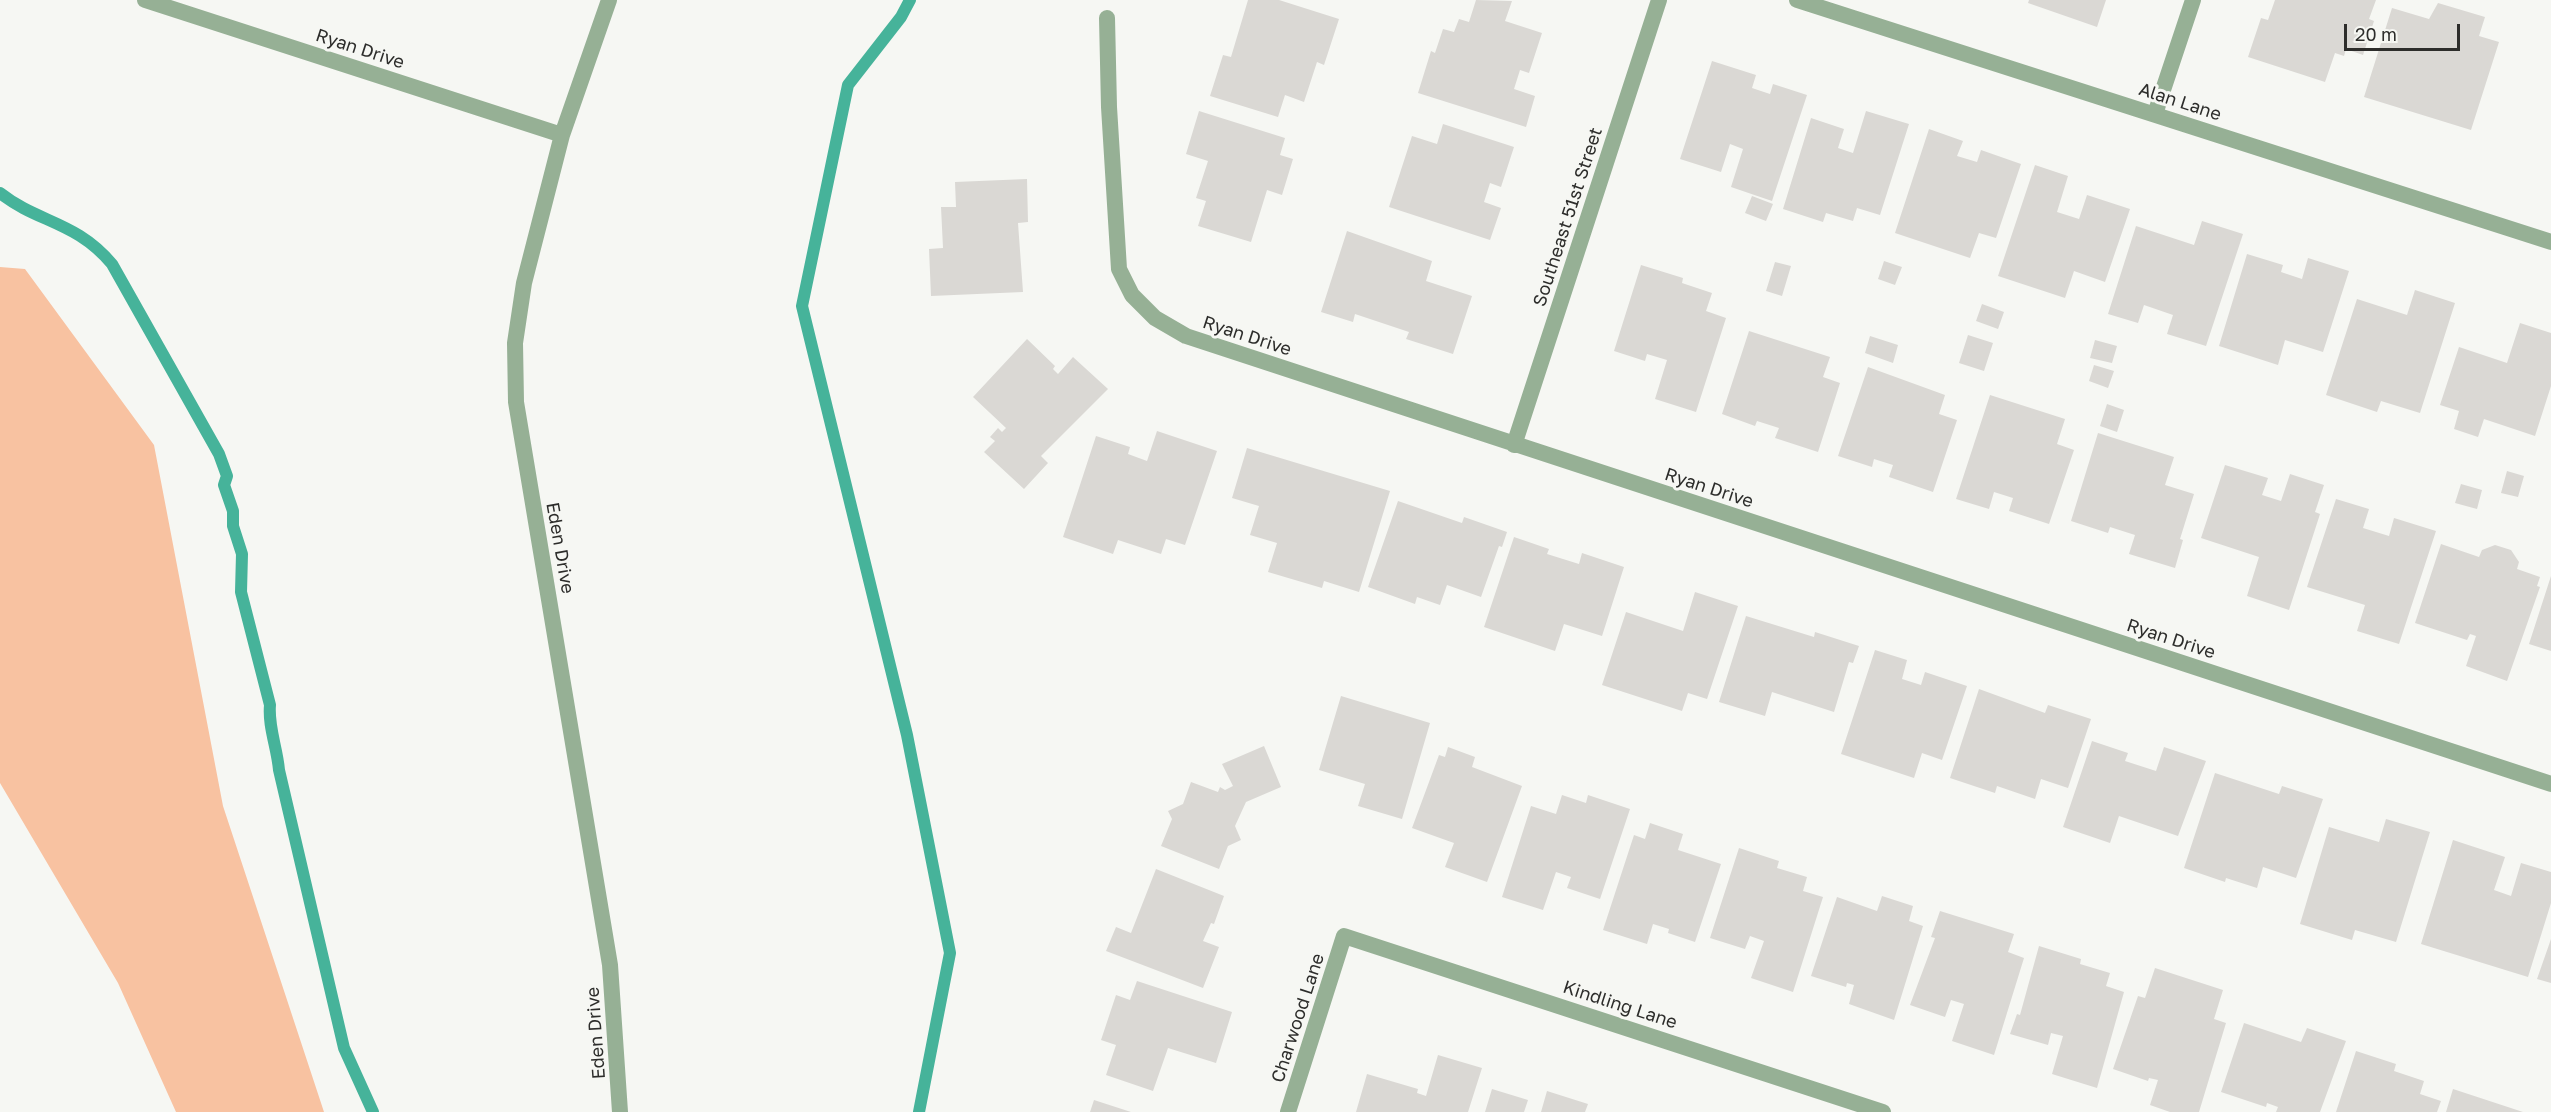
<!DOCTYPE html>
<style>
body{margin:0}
#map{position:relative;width:2551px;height:1112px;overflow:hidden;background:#f6f7f3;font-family:"Golos Text",sans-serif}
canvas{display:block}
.scale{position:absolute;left:2344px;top:24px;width:116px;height:27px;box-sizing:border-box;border:3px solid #2d2d2b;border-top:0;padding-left:8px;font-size:18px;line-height:21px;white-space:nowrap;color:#2d2d2b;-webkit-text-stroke:4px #f6f7f3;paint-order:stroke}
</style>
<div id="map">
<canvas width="2551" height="1112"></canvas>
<div class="scale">20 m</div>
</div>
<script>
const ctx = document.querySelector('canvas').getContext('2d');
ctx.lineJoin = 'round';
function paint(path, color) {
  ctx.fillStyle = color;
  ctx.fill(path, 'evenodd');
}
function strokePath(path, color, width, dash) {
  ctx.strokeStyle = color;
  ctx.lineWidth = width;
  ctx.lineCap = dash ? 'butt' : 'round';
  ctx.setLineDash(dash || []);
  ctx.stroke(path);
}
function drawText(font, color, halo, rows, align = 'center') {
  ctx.font = font + ' "Golos Text",sans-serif';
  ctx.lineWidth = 6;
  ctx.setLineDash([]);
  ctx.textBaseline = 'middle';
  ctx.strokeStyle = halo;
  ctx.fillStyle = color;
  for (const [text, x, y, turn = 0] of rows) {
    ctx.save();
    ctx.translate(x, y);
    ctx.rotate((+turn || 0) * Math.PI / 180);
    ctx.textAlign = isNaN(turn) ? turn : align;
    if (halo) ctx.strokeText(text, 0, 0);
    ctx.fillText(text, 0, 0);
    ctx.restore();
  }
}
paint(new Path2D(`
 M0 267 25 269 154 445 223 806 324 1112H176L118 983 0 783Z`), '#f8c2a1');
strokePath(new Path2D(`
 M910 0 901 17 848 85 802 306 907 735 950 953 919 1112
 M0 193C38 223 76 221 112 264L219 454 227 476 224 485 233 511V526L242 554 241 592 270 705C268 727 277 747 279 770L344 1048 373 1112`), '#46b39a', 12);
paint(new Path2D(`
 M1248 0H1279L1339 19 1324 65 1317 62 1304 102 1285 95 1278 117 1210 96 1223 55 1231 57Z
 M1476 0 1512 1 1505 21 1542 33 1529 73 1520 70 1514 89 1535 96 1526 127 1418 93 1431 51 1435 53 1443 29 1454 32 1459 19 1469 22Z
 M2029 0H2106L2097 27 2028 3Z
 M2275 0H2376L2369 19 2374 21 2363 55 2346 49 2344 56 2335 53 2325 82 2248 57 2261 18 2268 20Z
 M2438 3 2485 17 2479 36 2499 42 2471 130 2364 97 2392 8 2429 19Z
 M1712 61 1756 75 1752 88 1770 94 1773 84 1807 95 1772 201 1731 187 1743 149 1730 144 1721 172 1680 159Z
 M1199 111 1285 138 1280 155 1293 159 1282 195 1267 190 1251 242 1198 226 1206 201 1196 198 1208 161 1186 154Z
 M1866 111 1909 124 1880 215 1857 208 1853 221 1826 213 1823 222 1783 209 1811 118 1844 129 1838 148 1853 153Z
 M1443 124 1514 147 1501 187 1490 183 1484 202 1501 208 1490 240 1389 207 1412 136 1437 144Z
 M1929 129 1963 141 1957 156 1977 162 1981 150 2021 164 1996 238 1979 233 1970 258 1895 233Z
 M2035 165 2068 176 2057 212 2079 219 2087 195 2130 209 2105 282 2074 271 2065 298 1998 276Z
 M1027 179 1028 222 1018 223 1023 292 931 296 929 249 943 248 941 207H956L955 182Z
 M1752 196 1773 204 1766 221 1745 213Z
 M2202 221 2243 234 2206 346 2167 334 2173 315 2144 305 2138 323 2108 314 2136 226 2194 245Z
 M1347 231 1432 261 1426 281 1472 296 1453 354 1406 339 1409 332 1355 314 1353 322 1321 312Z
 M2247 254 2283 265 2281 272 2302 279 2308 258 2349 271 2323 352 2285 340 2278 365 2219 346Z
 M1884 261 1902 267 1895 285 1878 279Z
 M1775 262 1791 266 1782 296 1766 291Z
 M1641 265 1683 278 1682 283 1712 293 1706 311 1726 318 1696 412 1655 399 1667 360 1647 354 1645 361 1614 351Z
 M2415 290 2455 303 2420 413 2381 401 2377 412 2326 395 2357 299 2407 315Z
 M1982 304 2004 312 1998 329 1976 321Z
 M2520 323 2551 333V386L2535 436 2484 419 2478 437 2454 429 2459 411 2440 405 2459 347 2507 363Z
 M1749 331 1830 357 1823 377 1840 383 1818 452 1775 438 1779 428 1757 421 1755 426 1722 414Z
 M1968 335 1993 343 1984 371 1959 363Z
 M1870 336 1898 345 1893 363 1865 353Z
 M1027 339 1055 366 1053 369 1058 374 1073 357 1108 389 1041 456 1048 463 1024 489 984 452 995 441 990 437 998 428 1002 432 1006 428 973 397Z
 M2095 340 2117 346 2112 363 2090 358Z
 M2094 365 2114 371 2108 388 2089 381Z
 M1868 367 1945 395 1939 414 1957 420 1933 492 1889 477 1893 465 1874 459 1872 467 1838 456Z
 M1990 395 2065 419 2057 444 2074 450 2049 524 2009 511 2013 498 1994 492 1989 509 1956 499Z
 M2107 404 2124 410 2117 432 2100 426Z
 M1157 431 1217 451 1185 545 1166 539 1161 554 1118 540 1113 554 1063 537 1096 436 1130 447 1128 454 1147 461Z
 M2098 433 2174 457 2165 485 2194 494 2180 539 2183 540 2175 568 2129 554 2135 535 2110 527 2108 533 2071 521Z
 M1247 448 1390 491 1359 592 1324 581 1322 588 1268 572 1277 543 1250 535 1259 506 1232 498Z
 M2225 465 2268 478 2262 495 2281 501 2290 474 2324 485 2315 512 2320 514 2289 610 2247 596 2259 557 2201 538Z
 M2507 471 2524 476 2518 497 2501 493Z
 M2461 484 2482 490 2477 509 2455 503Z
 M2336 499 2369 509 2363 528 2389 536 2394 518 2436 531 2399 644 2357 631 2365 605 2307 587Z
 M1398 501 1462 523 1464 517 1507 532 1502 547 1499 546 1481 597 1447 585 1440 605 1417 597 1415 604 1368 587Z
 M1514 537 1549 549 1547 554 1579 564 1582 553 1624 567 1602 636 1564 624 1555 651 1484 627Z
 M2441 544 2479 557 2482 550 2495 545 2511 550 2519 562 2517 569 2540 577 2537 586 2540 587 2507 681 2466 666 2476 636 2470 634 2467 640 2415 623Z
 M2551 576V651L2529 644Z
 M1695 592 1738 606 1707 699 1688 693 1682 711 1602 685 1626 612 1683 631Z
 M1746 616 1814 637 1815 632 1859 646 1853 663 1849 662 1834 712 1772 692 1765 716 1719 702Z
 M1875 650 1907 660 1902 679 1921 685 1925 672 1967 686 1942 760 1922 753 1914 778 1841 754Z
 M1979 689 2045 713 2048 705 2091 719 2068 788 2041 779 2035 799 1997 786 1995 793 1950 778Z
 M1341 696 1430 723 1402 819 1358 806 1365 784 1319 770Z
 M2092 741 2128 753 2125 761 2156 771 2164 747 2206 761 2178 836 2119 816 2110 843 2063 827Z
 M1264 746 1281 787 1246 802 1235 826 1241 840 1228 846 1219 869 1161 846 1172 819 1168 811 1183 804 1191 782 1218 792 1220 787 1225 790 1233 786 1222 764Z
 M1448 747 1475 757 1472 767 1522 786 1487 882 1445 867 1454 843 1412 828 1439 755 1445 757Z
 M2215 773 2279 794 2282 786 2323 799 2296 878 2263 867 2257 888 2226 878 2225 882 2184 868Z
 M1562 795 1586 803 1588 795 1630 809 1600 899 1567 888 1571 877 1556 872 1543 910 1502 897 1531 806 1556 814Z
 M2386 819 2430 832 2396 942 2355 930 2352 940 2300 924 2329 827 2379 842Z
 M1650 823 1683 834 1678 850 1721 864 1695 942 1668 933 1669 929 1653 924 1647 944 1603 930 1634 835 1645 839Z
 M2453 840 2505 857 2494 890 2511 896 2521 863 2551 872V903L2528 977 2421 944Z
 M1739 848 1779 861 1777 868 1807 877 1803 891 1823 897 1793 992 1751 978 1764 941 1750 936 1745 949 1710 938Z
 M1156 869 1224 896 1214 924 1211 923 1203 941 1219 947 1203 988 1106 951 1116 927 1131 933Z
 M1882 896 1913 906 1909 921 1923 926 1894 1020 1849 1004 1854 985 1847 983 1846 987 1811 976 1837 897 1877 911Z
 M1940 911 2014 934 2008 952 2024 958 1994 1055 1952 1041 1964 1004 1951 1000 1945 1017 1910 1005 1935 938 1931 937Z
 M2551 939V983L2537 979Z
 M2039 946 2081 959 2080 964 2110 973 2106 986 2124 992 2097 1088 2052 1074 2063 1036 2051 1033 2048 1045 2010 1034 2017 1014 2020 1015Z
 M2155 968 2223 990 2214 1019 2226 1023 2199 1112H2170L2150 1105 2158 1080 2149 1078 2148 1081 2113 1069 2138 996 2145 998Z
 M1137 981 1232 1012 1216 1063 1168 1048 1153 1091 1106 1075 1116 1045 1101 1040 1116 995 1130 1000Z
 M2244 1023 2301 1042 2307 1028 2346 1041 2320 1112H2276L2278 1107 2267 1103 2266 1107 2221 1092Z
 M2356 1051 2396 1064 2394 1071 2424 1081 2420 1094 2441 1101 2437 1112H2336Z
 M1438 1055 1482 1068 1468 1112H1356L1367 1074 1418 1089 1417 1093 1426 1096Z
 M1492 1089 1528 1100 1524 1112H1485Z
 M2453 1089 2523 1112H2446Z
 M1547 1091 1588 1104 1585 1112H1541Z
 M1094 1100 1131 1112H1090Z`), '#dad8d4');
strokePath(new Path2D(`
 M145 0 562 135
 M609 0 562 135 524 283 515 343 516 402 610 965 620 1112
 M1797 0 2551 242
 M1107 18 1109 107 1119 269 1132 295 1155 318 1186 336 2551 784
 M2155 114 2193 0
 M1514 445 1659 0
 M1288 1112 1344 936 1883 1112`), '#96b095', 16);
drawText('18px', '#2d2d2b', '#f6f7f3', [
 ["Ryan Drive",360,49,18],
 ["Alan Lane",2180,102,18],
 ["Southeast 51st Street",1568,217,-72],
 ["Ryan Drive",1247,336,18],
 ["Ryan Drive",1709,488,18],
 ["Eden Drive",560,548,80],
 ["Ryan Drive",2171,639,18],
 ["Kindling Lane",1620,1005,18],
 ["Charwood Lane",1298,1018,-72],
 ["Eden Drive",596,1033,-94]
]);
</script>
